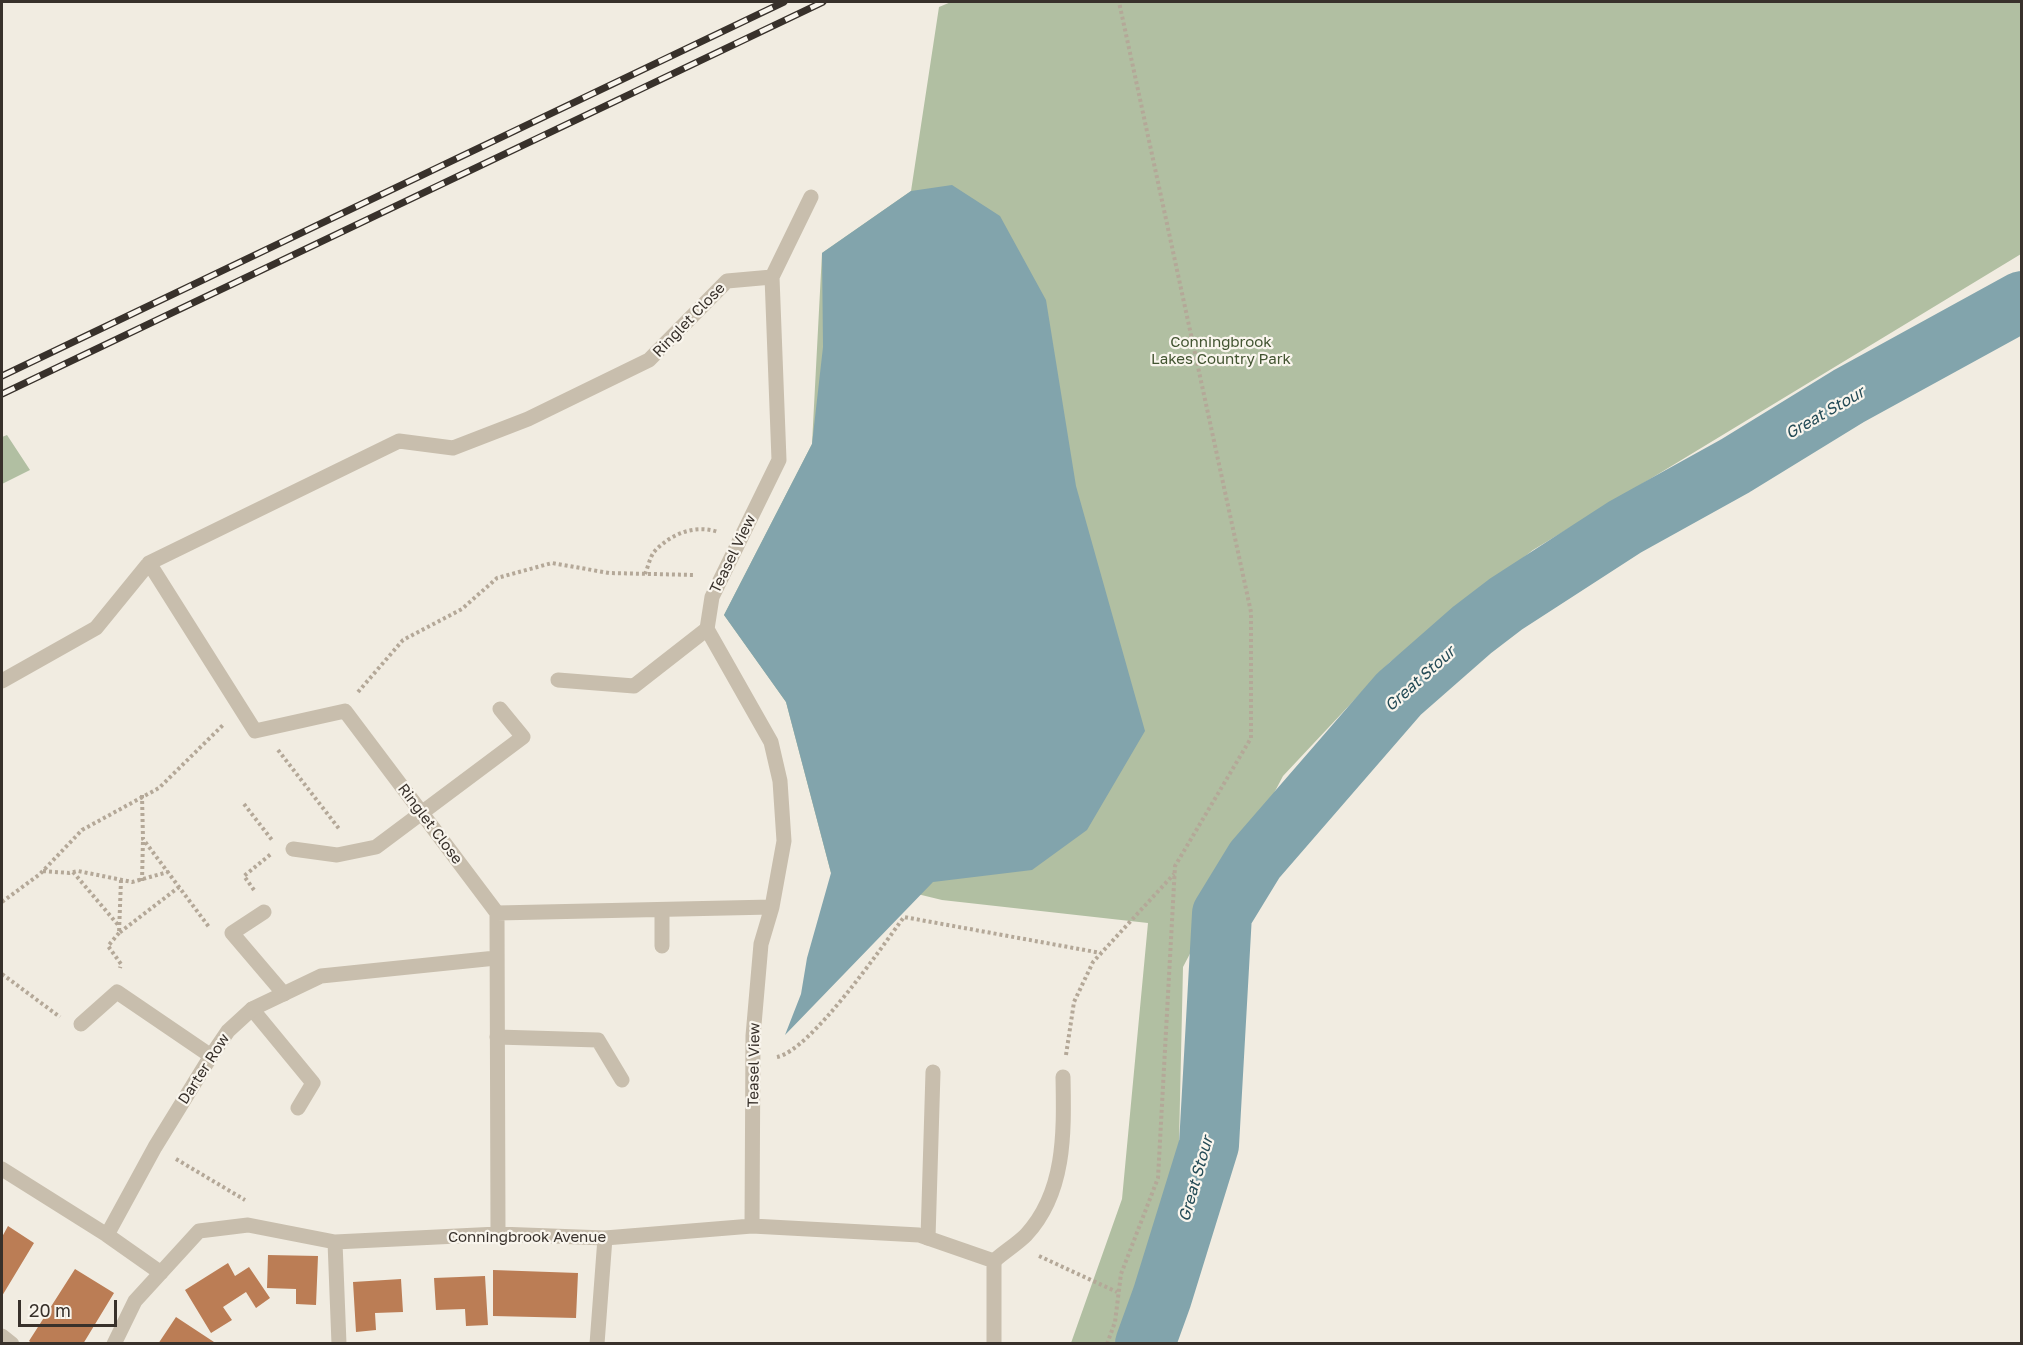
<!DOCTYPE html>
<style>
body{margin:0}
#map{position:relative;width:2023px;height:1345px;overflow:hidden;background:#f1ece1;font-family:"Golos Text",sans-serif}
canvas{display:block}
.frame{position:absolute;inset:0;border:3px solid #38312b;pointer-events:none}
.scale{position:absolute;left:18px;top:1300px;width:99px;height:27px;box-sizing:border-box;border:3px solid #38312b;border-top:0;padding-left:8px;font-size:18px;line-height:21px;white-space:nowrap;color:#38312b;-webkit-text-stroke:4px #f9f5ed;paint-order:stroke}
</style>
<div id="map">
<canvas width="2023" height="1345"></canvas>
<div class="frame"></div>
<div class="scale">20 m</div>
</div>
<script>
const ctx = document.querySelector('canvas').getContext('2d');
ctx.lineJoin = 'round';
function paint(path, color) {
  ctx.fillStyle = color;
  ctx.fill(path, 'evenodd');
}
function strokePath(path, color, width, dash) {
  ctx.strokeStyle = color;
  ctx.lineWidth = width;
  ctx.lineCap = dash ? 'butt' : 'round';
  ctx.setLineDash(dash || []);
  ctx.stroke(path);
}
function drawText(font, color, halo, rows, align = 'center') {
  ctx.font = font + ' "Golos Text",sans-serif';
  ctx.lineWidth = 4.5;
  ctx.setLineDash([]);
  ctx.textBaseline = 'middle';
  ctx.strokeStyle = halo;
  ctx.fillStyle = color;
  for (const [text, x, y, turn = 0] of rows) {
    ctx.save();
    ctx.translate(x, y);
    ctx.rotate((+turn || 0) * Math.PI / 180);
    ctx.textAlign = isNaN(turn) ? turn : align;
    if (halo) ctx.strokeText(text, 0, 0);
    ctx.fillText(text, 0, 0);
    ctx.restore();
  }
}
paint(new Path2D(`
 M951 2H2021V254L1533 550 1389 663 1283 776 1183 967 1179 1143 1172 1210 1130 1343H1071L1122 1199 1148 923 942 900 831 873 786 702 724 615 812 444 822 253 911 191 939 7Z
 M7 435 30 470 2 484V437Z`), '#b1bfa2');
paint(new Path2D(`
 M952 185 1000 216 1046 300 1076 486 1145 731 1087 830 1032 870 933 882 785 1035 801 994 807 958 831 873 786 702 724 615 812 444 823 347 822 253 911 191Z`), '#82a4ac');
strokePath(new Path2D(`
 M1145 1344 1162 1297 1209 1145 1222 914 1255 860 1399 694 1472 630 1506 604 1625 527 1735 466 1849 396 2022 301`), '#82a4ac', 60);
paint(new Path2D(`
 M8 1226 34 1243 2 1296V1237Z
 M268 1255 318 1256 316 1305 296 1304V1289L267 1288Z
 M228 1263 235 1276 249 1267 270 1298 256 1308 246 1292 223 1307 232 1320 211 1333 185 1290Z
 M75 1269 114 1293 83 1344H33L29 1341Z
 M493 1270 578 1273 576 1318 493 1316Z
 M485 1276 488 1325 466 1326 465 1309 436 1310 434 1278Z
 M401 1279 403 1312 375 1313 376 1330 356 1332 353 1282Z
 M176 1317 214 1342 213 1344H158Z`), '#bb7d55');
strokePath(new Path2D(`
 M645 574C648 567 650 557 654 552 670 534 695 524 718 532
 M358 692 403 640 462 609 497 578 552 563 609 573 695 575
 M278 750 340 830
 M142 795 143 839 209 927
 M244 804 272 840
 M43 871 69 873 78 871 132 882 168 872
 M73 872 119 926
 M121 880 119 933 179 887
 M142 881 143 839
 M254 890 244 876 271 854
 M2 902 40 874 82 830 159 788 224 724
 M119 933 108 946 121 964 120 968
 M2 974 60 1017
 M1066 1055 1074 1002 1093 962 1174 874
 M777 1057C811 1050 881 948 904 917L1101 953
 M176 1159 245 1200
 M1039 1256 1117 1292
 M1107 1344 1115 1322 1121 1274 1158 1178 1175 866 1251 738V612L1119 2`), '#b4a898', 4, [3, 3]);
strokePath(new Path2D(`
 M558 680 634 686 707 629
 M293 849 337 855 376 847 523 737 500 709
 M264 912 232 933 284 994
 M252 1009 313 1083 298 1108
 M81 1024 117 992 211 1056
 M497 1037 598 1040 622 1080
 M928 1238 933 1072
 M994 1261C1004 1252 1017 1244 1026 1235 1066 1192 1064 1131 1063 1077
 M2 1336 12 1344`), '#c8bead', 15);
strokePath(new Path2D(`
 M149 563 255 731 345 711 497 913 498 1234
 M2 681 96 628 149 563 399 441 453 448 528 419 649 360 727 281 772 277
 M497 913 772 907
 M662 946V910
 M2 1169 107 1235
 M752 1226 753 1036 761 944 772 907 784 841 780 781 771 742 707 629 712 597 779 460 772 277 811 197
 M335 1242 339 1344
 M161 1273 107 1235 155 1147 211 1056 228 1031 252 1009 321 976 496 958
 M114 1344 135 1301 199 1231 248 1225 335 1242 498 1234 605 1238 752 1226 919 1235 994 1261V1344
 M597 1344 605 1238`), '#c8bead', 15);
const rail = new Path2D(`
 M2 376 784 2
 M2 394 823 2`);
strokePath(rail, '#38312b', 7);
strokePath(rail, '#f9f5ed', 4.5, [14]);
drawText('15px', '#38312b', '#f9f5ed', [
 ["Ringlet Close",689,320,-46],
 ["Teasel View",733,554,-64],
 ["Ringlet Close",430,824,53],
 ["Teasel View",754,1065,-89],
 ["Darter Row",204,1069,-57],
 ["Conningbrook Avenue",527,1237]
]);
drawText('15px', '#425431', '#f9f5ed', [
 ["Conningbrook",1221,342],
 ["Lakes Country Park",1221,359]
]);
drawText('italic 16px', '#244b56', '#f9f5ed', [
 ["Great Stour",1825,413,-30],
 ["Great Stour",1420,679,-42],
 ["Great Stour",1196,1179,-74]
]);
</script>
